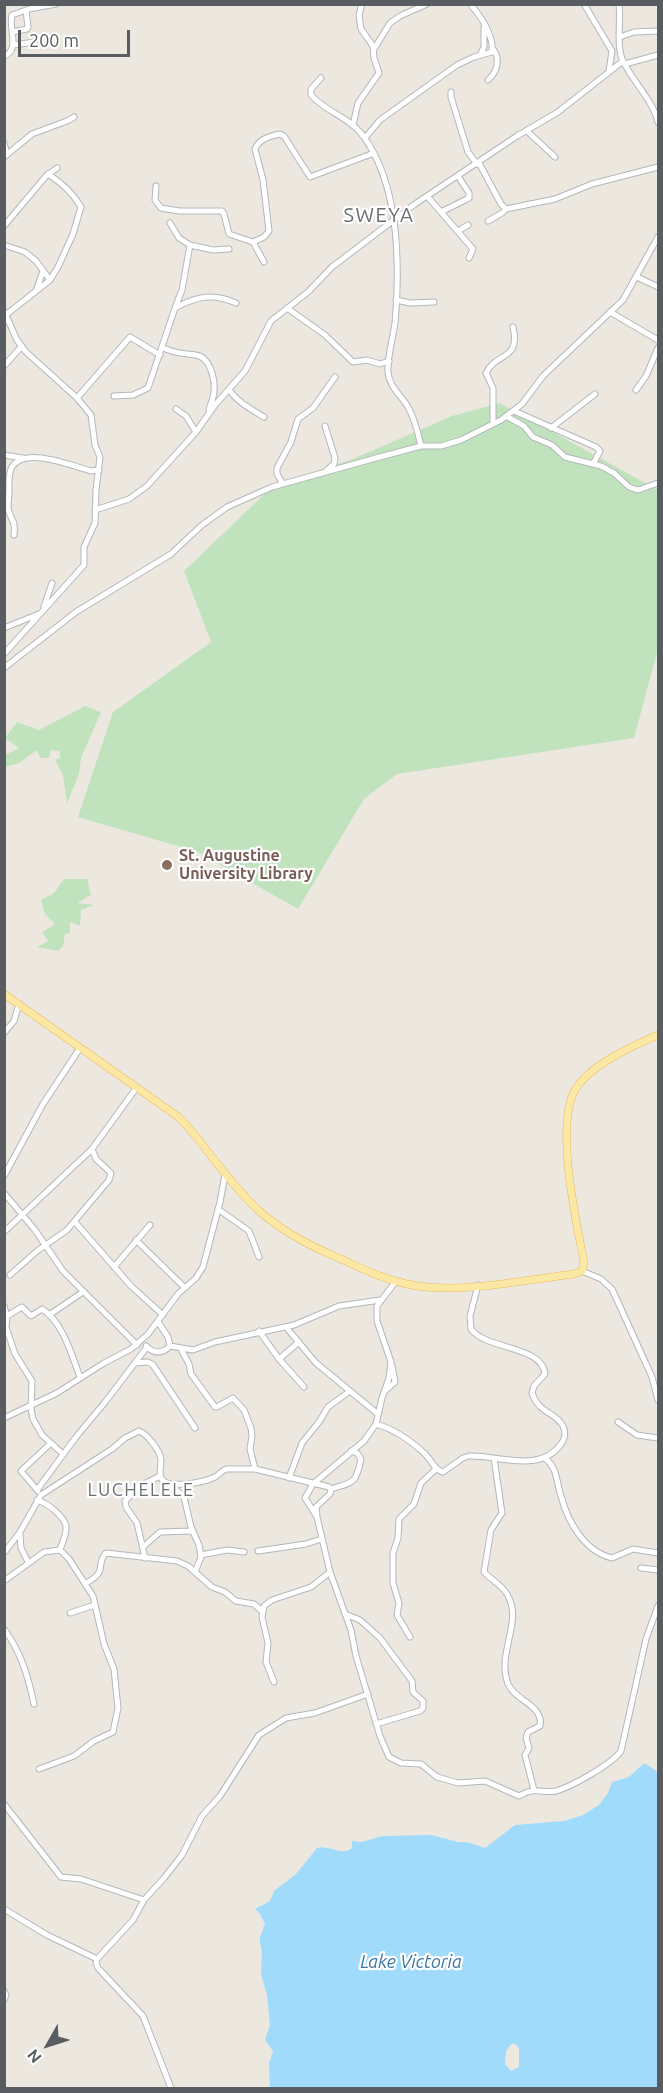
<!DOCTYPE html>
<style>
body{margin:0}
#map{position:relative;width:663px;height:2093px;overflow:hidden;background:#ece8e0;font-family:Ubuntu,sans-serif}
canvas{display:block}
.frame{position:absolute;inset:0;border:6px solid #595d61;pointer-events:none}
.north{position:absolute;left:18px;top:2015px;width:60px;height:60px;-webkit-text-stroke:4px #fff;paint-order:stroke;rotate:231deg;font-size:16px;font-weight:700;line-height:24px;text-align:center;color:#595d61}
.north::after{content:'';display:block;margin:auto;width:21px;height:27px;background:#595d61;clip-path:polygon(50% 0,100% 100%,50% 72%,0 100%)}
.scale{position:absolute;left:18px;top:30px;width:112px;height:27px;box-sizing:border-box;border:3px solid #595d61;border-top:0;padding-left:8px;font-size:18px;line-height:21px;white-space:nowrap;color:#595d61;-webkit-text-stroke:4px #fff;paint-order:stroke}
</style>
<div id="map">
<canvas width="663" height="2093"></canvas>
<div class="frame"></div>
<div class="north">N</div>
<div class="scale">200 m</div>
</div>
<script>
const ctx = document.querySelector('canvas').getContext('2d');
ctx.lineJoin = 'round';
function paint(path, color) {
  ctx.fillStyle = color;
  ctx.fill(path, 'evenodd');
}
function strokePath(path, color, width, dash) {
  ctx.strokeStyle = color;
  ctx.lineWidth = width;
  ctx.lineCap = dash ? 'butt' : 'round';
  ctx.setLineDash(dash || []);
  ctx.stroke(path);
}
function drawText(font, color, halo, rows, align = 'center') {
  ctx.font = font + ' Ubuntu,sans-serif';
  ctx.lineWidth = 4.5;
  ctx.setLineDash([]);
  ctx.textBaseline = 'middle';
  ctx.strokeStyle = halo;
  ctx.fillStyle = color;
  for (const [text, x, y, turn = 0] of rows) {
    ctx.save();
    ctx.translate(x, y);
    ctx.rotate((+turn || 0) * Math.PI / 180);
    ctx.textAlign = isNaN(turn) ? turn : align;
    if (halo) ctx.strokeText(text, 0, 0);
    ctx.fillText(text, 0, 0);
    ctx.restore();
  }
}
paint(new Path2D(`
 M500 403 658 490V649L634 738 397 774 364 799 298 909 198 852 78 817 113 712 211 642 184 571 275 484 353 459 452 416Z
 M85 706 101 712 81 758 79 774 67 804 63 775 55 760 60 758V751L51 750 49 758H40L37 750 19 763 5 767V755L19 748 5 738 17 722 39 730Z
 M64 879H87L91 895 77 903 94 905 81 910 80 926 70 922V933L65 934 63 946 58 951 37 947 48 941 42 932 55 924 45 914 41 900 54 893Z`), '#c0e3bd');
paint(new Path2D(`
 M643 1764H646L658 1772V2088H270L269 2064 273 2051 265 2040 270 2025 267 1995 261 1974 262 1951 260 1943V1937L265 1924 260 1914 255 1909 270 1901 274 1891 296 1874 317 1848C329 1844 342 1857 352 1848V1841L362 1842 382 1836 431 1835 458 1842H467L485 1848 515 1825 564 1821 583 1815 599 1805 608 1793 612 1782 629 1777ZM511 2044H515L519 2048V2067L511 2071 505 2064 506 2051Z`), '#a0dbfc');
const minor = new Path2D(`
 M584 4 612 51 609 71
 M619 4C621 21 616 47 623 61 633 82 652 99 658 122
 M12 32 27 29 28 27 26 10
 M620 37 634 32 658 31
 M13 45 35 42
 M374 49 390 23 400 16 427 4
 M480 55 484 47V28
 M4 56C21 50 8 28 12 15L29 9 56 4
 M625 64 658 55
 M321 78 311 89V95C326 112 351 118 364 137 399 186 400 265 395 323 393 337 387 359 388 372 389 387 402 396 408 407 415 419 418 433 421 446
 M488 80C497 72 501 59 493 49
 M451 92V97L468 152 477 164
 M353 125 358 103 379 73 374 58 373 46 361 29 359 15 362 4
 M527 131 555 157
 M365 138 380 120 457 65 474 57 492 52C494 36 481 16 470 4
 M4 143 7 154
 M4 157 32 134 67 121 74 117
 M479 163 501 204 506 209 555 199 592 184 658 167
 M156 186 155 200 161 208 179 211H222L224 214 229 234 253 242 264 237 269 231 263 180 255 149C259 139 270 136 280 134L284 136 310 177 374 153
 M427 196 473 249 469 258
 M441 212 469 198V193L458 176
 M488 221 502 213 506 209
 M170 223 179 238 190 245 182 290 175 308
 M4 226 46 176 57 168
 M458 231 468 225
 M253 242 264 262
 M4 245 25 252 36 261 50 280
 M190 245 213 250 229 249
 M637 277 658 287
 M36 291 43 271
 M396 300 410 303 434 302
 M287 308 325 335 353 362 367 360 380 364 389 361
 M4 311 17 340 25 351 77 398 91 415 95 445 100 457 96 490 95 523 84 547V565L4 654
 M610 312 658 340
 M7 314 50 280 58 267 73 234 81 207C73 193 62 183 48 174
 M163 348C178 354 181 353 196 355 210 357 215 379 214 391 214 398 210 404 209 410
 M4 366 22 346
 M229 390C239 403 249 408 264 417
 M636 390 646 376 658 348
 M114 396 133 395 148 388 175 308C197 296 213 293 236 303
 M77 398 130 337 160 355
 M176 409 186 416 196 432
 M514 411 596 447 600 451 593 464
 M506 416 524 426 533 437 552 445 565 457 601 466 614 473 629 487 638 490 658 483
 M493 424V388L486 373C496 352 521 361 513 327
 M325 426 335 458 334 464 326 471
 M551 428 595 394
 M4 455 23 458
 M283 484 277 474V468L291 442 298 419 313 408 335 377
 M95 510 129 499 147 486 196 432 215 405 245 371 271 321 308 292 332 267 415 204 517 136 558 112 623 61
 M14 535C16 518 10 521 8 508 8 502 9 496 9 490 9 482 8 474 12 467 25 446 72 466 91 471L99 470
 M44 607 52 583
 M4 628 39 614
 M4 668 76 612 171 554 202 525 227 507 272 487 376 458 421 446H441L461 440 501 420 522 404 543 376 623 300 658 237
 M4 1033 14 1021 19 1004
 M4 1176 43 1104 80 1048
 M4 1193 35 1230 63 1271 137 1345
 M218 1209 249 1231 259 1257
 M75 1222 131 1286 163 1315
 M4 1232 92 1149 137 1087
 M136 1240 184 1287
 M114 1267 150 1225
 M582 1271 601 1279 612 1289 652 1377 658 1400
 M10 1275 37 1251 67 1230 109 1180 111 1173 96 1159 92 1149
 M396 1281 377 1306V1321L391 1362 389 1378 382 1398 376 1424 364 1441 313 1484 305 1498 317 1517 330 1572 351 1630 356 1656 380 1736 389 1757 401 1763 421 1764 437 1777 458 1783 485 1781 519 1796C523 1794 528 1791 532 1791 540 1790 547 1793 556 1791 571 1787 612 1764 621 1751L646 1639 658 1606
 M4 1306 7 1316 6 1328
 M49 1315 83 1292
 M7 1316 22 1307 31 1316 42 1309C63 1322 72 1356 80 1377
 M6 1327 15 1354 32 1381 31 1409 33 1419 42 1435 63 1454
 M286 1327 316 1363 378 1414
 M259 1331 279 1359 304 1387
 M146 1346C154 1354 162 1354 170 1346L168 1337 158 1322
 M170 1346 193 1350 215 1342 294 1325 339 1306 380 1300
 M181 1349 189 1364 191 1374 215 1407H217L233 1398 244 1410 251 1428 252 1436 250 1449 255 1469
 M279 1359 299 1342
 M135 1363 148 1362 153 1365 195 1428
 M385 1391 395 1382 392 1366
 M4 1418 57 1393 104 1363 131 1349 148 1334 178 1294 196 1278 203 1267 220 1202 225 1175
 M618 1422 637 1435 658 1438
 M376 1424C394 1429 410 1440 424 1453 431 1459 434 1470 443 1472L463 1458 469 1456C499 1455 540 1474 561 1444 565 1439 566 1432 563 1426 556 1412 539 1414 532 1393L534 1386 545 1374C542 1345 486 1350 471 1329L470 1316 478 1285
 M494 1458 502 1513 491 1530 484 1572C491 1580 501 1584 507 1594 524 1622 496 1652 508 1684 515 1701 544 1705 540 1726L528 1732 526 1738 529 1748 525 1755 534 1790
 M545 1458C558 1469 556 1481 561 1496 568 1522 584 1551 612 1558L633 1549 658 1553
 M289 1478 302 1443 319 1422 328 1407 350 1391
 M169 1484 184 1497 191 1527 199 1545 201 1557 195 1572
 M331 1489C353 1482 356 1484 361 1459L357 1453 351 1451
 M37 1490 76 1437 106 1401 147 1347
 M38 1491 21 1471 50 1444
 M37 1500C47 1503 64 1516 66 1526 67 1534 62 1543 60 1550
 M20 1534 21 1548 28 1562
 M143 1547 160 1532 193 1531
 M258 1551 306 1544 321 1539
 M4 1553 20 1532 41 1495 112 1449 125 1438 139 1431C147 1434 160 1450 161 1460 161 1465 159 1473 161 1478 167 1490 205 1482 215 1477 219 1475 221 1471 226 1469H255L329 1487 331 1489 330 1494 316 1507 317 1516
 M201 1555 227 1550 244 1552
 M145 1558 137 1523 126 1507 125 1501 140 1486 160 1476
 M641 1568 658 1570
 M4 1581 44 1552 60 1550 69 1559 93 1596 104 1644 114 1669 118 1708 113 1732 94 1741 74 1756 39 1769
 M86 1583C109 1571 95 1564 106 1553L177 1561 188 1566 212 1587 225 1592 236 1601 254 1604 262 1611
 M70 1613 95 1605
 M345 1614 360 1620 380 1638 412 1681 413 1692 423 1701V1708L420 1711 376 1724
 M4 1629C21 1652 28 1676 34 1704
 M410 1637 397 1615 399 1603 393 1583V1553L398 1538 399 1519 414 1504 421 1483 436 1469
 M274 1682 266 1662 268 1643 262 1617 264 1606 272 1600 311 1587 330 1572
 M4 1804 61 1877 81 1879 144 1900
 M4 1909 47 1935 97 1959
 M4 1991 6 1995 4 2000
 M171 2088 143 2016 98 1968 96 1963 97 1959 133 1920 144 1900 164 1878 182 1855 202 1816 220 1796 259 1735 286 1718 315 1713 368 1694`);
const major = new Path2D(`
 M4 994 177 1116C192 1129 203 1146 215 1161 228 1178 242 1194 257 1209 280 1230 306 1244 334 1256 358 1266 381 1279 407 1284 455 1295 524 1280 574 1274L582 1271 584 1262C576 1222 555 1126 575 1090 589 1066 634 1045 658 1035`);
strokePath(minor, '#b3b7bb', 7);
strokePath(major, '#ecb859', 8);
strokePath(minor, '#fff', 5);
strokePath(major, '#fce8a5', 7);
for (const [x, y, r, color] of [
 [167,865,6,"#8d6e63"]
]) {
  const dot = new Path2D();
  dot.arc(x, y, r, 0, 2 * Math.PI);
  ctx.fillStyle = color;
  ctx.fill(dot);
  strokePath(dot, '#fff', 2);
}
drawText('bold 16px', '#785e54', '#fff', [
 ["St. Augustine",179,856],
 ["University Library",179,874]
], 'left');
ctx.letterSpacing = '1.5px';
drawText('18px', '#6a6f73', '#fff', [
 ["LUCHELELE",141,1490]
]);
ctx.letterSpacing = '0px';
drawText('italic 18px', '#3c76a4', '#fff', [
 ["Lake Victoria",411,1962]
]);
ctx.letterSpacing = '1.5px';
drawText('20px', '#6a6f73', '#fff', [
 ["SWEYA",379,215]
]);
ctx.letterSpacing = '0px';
</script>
